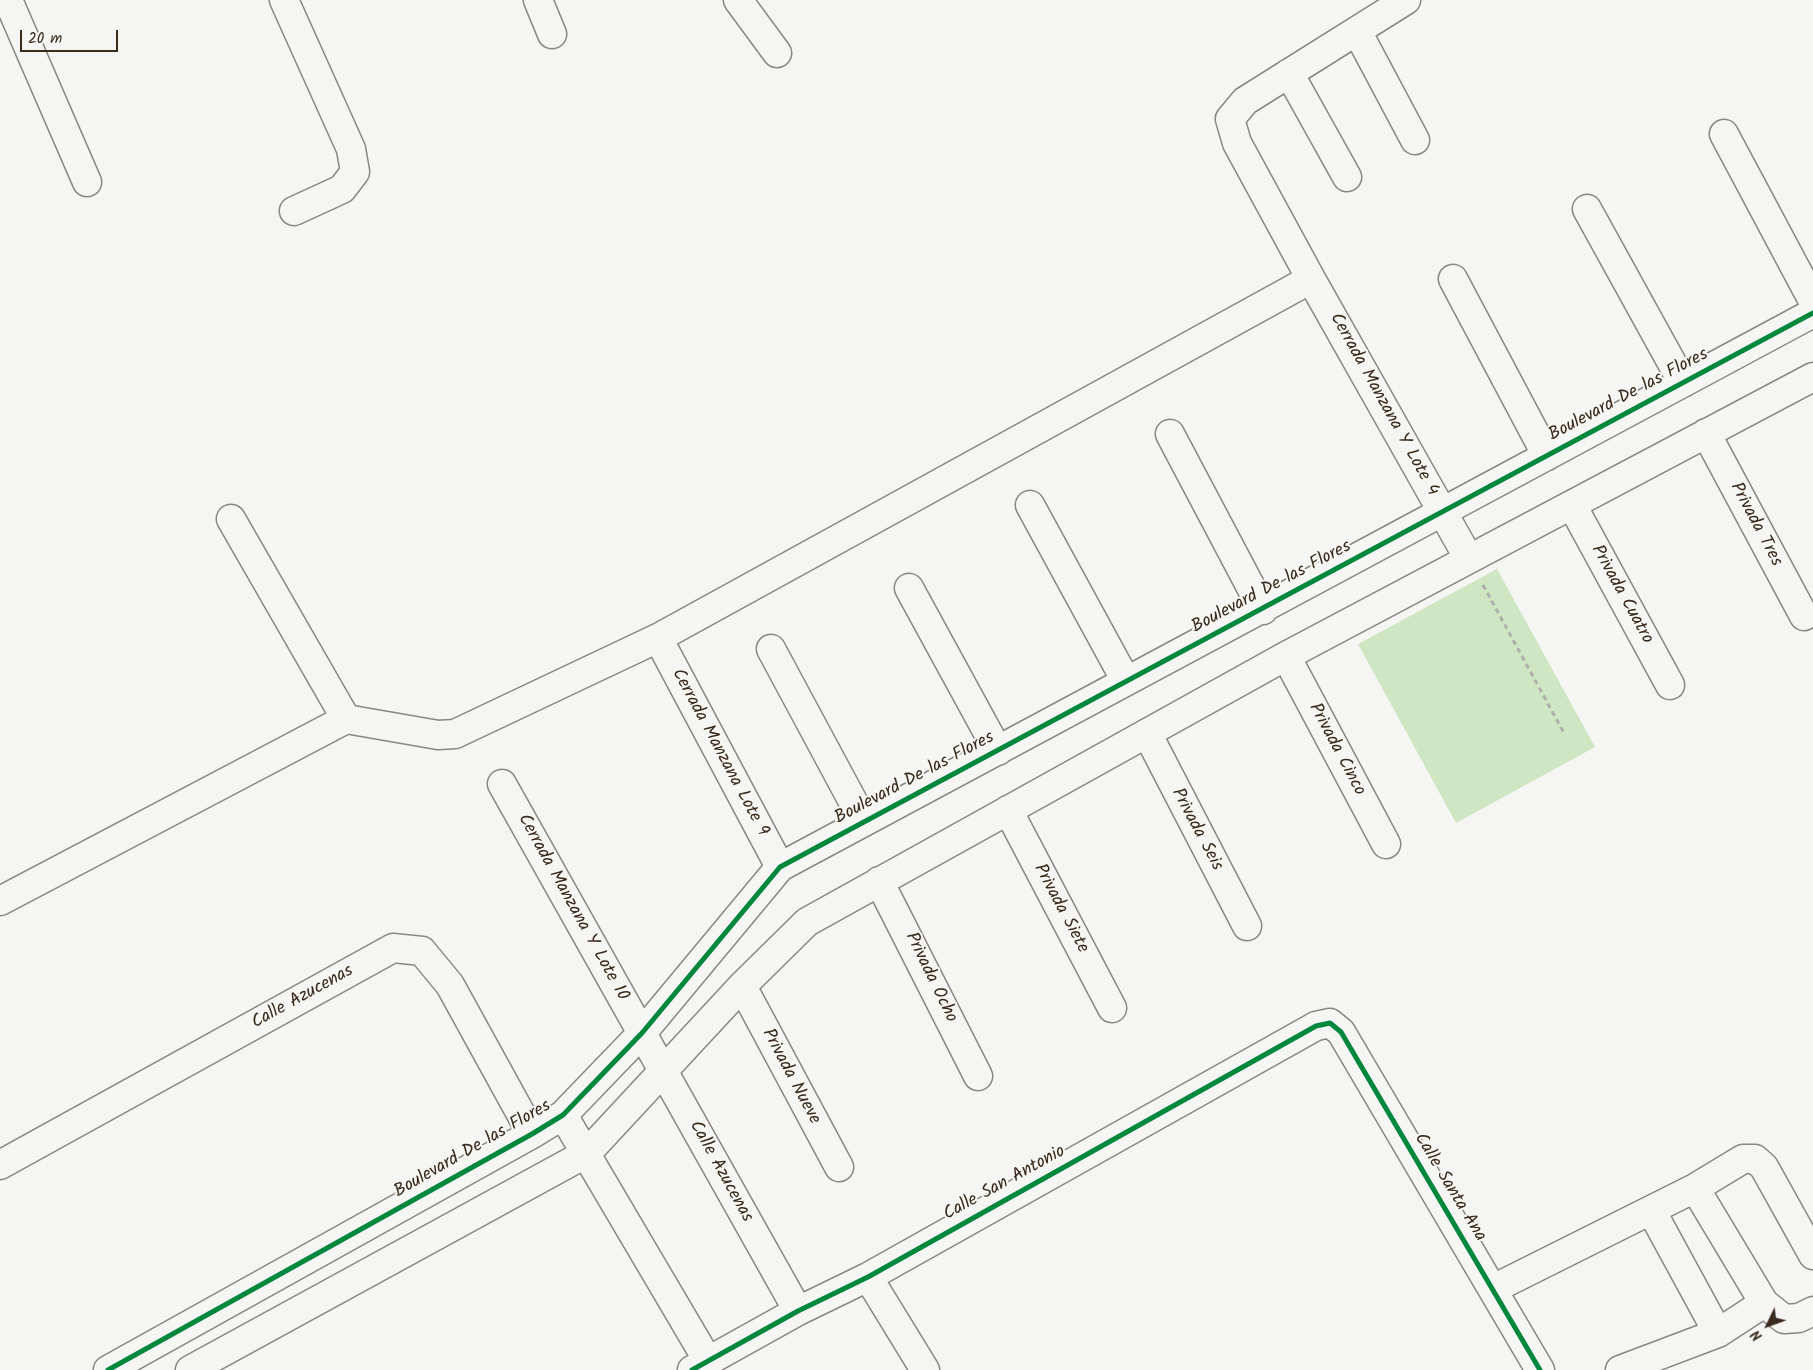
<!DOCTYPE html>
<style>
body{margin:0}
#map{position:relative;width:1813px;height:1370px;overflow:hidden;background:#f5f5f3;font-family:Kalam,sans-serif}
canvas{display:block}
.north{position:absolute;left:1743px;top:1300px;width:50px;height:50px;-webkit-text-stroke:4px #f6f6f2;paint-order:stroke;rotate:228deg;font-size:14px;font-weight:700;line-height:20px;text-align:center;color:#3b2a1e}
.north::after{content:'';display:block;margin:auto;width:18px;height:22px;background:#3b2a1e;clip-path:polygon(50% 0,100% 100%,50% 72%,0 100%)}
.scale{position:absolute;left:20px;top:30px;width:98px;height:22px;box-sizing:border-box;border:2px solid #3b2a1e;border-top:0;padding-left:6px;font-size:15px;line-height:18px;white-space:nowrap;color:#3b2a1e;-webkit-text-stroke:4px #f6f6f2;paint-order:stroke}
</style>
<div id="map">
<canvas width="1813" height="1370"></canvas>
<div class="north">N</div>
<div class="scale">20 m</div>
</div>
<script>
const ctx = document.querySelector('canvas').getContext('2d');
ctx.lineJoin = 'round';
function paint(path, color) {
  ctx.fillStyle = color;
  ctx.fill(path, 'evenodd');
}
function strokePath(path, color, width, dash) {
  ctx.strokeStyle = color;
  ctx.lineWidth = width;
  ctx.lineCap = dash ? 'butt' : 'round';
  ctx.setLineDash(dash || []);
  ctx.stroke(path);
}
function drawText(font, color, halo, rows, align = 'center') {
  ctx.font = font + ' Kalam,sans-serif';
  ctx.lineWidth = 4;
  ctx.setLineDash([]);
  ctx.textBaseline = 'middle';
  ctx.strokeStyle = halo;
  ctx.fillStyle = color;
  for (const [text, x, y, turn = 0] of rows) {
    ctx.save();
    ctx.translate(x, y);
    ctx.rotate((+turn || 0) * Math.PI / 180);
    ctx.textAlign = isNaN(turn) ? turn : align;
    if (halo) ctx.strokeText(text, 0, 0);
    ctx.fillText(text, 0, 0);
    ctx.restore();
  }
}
paint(new Path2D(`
 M1497 569 1595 747 1456 823 1358 644Z`), '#cee6c1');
const minor = new Path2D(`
 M8 0 87 182
 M284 0 351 149 355 172 342 189 294 211
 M538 0 552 34
 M738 0 777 53
 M1406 0 1245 101 1230 119 1237 143 1311 279 1469 559
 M1357 31 1415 140
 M1289 73 1347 177
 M1724 134 1813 301
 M1587 209 1683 383
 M1453 279 1547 456
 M1706 433 1804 616
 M1170 434 1263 610
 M1030 505 1126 681
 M1572 505 1670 685
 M231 519 346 719
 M909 588 998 751
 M658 638 780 867
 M771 649 864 822
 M1286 656 1386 844
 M1147 733 1247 926
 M502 784 798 1311
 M1008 810 1112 1008
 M879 881 978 1076
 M0 901 346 719 438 735 455 734 658 638 1311 279
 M742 986 839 1167
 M563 1115 708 1361
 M0 1165 393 948 422 951 450 985 532 1134
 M1695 1188 1764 1303 1784 1319 1799 1318 1813 1311
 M868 1277 925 1370
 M1493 1289 1695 1188 1743 1159H1755L1764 1167 1813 1255
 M1718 1333 1764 1303
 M108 1370 532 1134 563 1115 642 1033 780 867 1813 313
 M190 1370 587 1153 742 986 807 922 1286 656 1813 377
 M692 1370 798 1311 868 1277 1316 1026 1330 1023 1341 1032 1540 1370
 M1620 1370 1718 1333 1651 1210`);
strokePath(minor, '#8a8683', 31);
strokePath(new Path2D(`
 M1483 585 1564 733`), '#b2b0ae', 3, [5, 4]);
strokePath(minor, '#f5f5f3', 28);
strokePath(new Path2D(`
 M108 1370 532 1134 563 1115 642 1033 780 867 1813 313
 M692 1370 798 1311 868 1277 1316 1026 1330 1023 1341 1032 1540 1370`), '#00873e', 5);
drawText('18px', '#3b2a1e', '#f6f6f2', [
 ["Boulevard De las Flores",1629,396,-28],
 ["Cerrada Manzana Y Lote 4",1383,405,61],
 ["Privada Tres",1755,525,62],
 ["Boulevard De las Flores",1272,588,-28],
 ["Privada Cuatro",1621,595,61],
 ["Privada Cinco",1336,750,62],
 ["Cerrada Manzana Lote 9",719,753,62],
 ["Boulevard De las Flores",915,779,-28],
 ["Privada Seis",1196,830,62],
 ["Cerrada Manzana Y Lote 10",572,908,61],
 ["Privada Siete",1060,909,62],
 ["Privada Ocho",930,978,64],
 ["Calle Azucenas",303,998,-29],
 ["Privada Nueve",790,1077,62],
 ["Boulevard De las Flores",473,1150,-30],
 ["Calle Azucenas",720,1172,61],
 ["Calle San Antonio",1005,1184,-29],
 ["Calle Santa Ana",1449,1188,59]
]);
</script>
